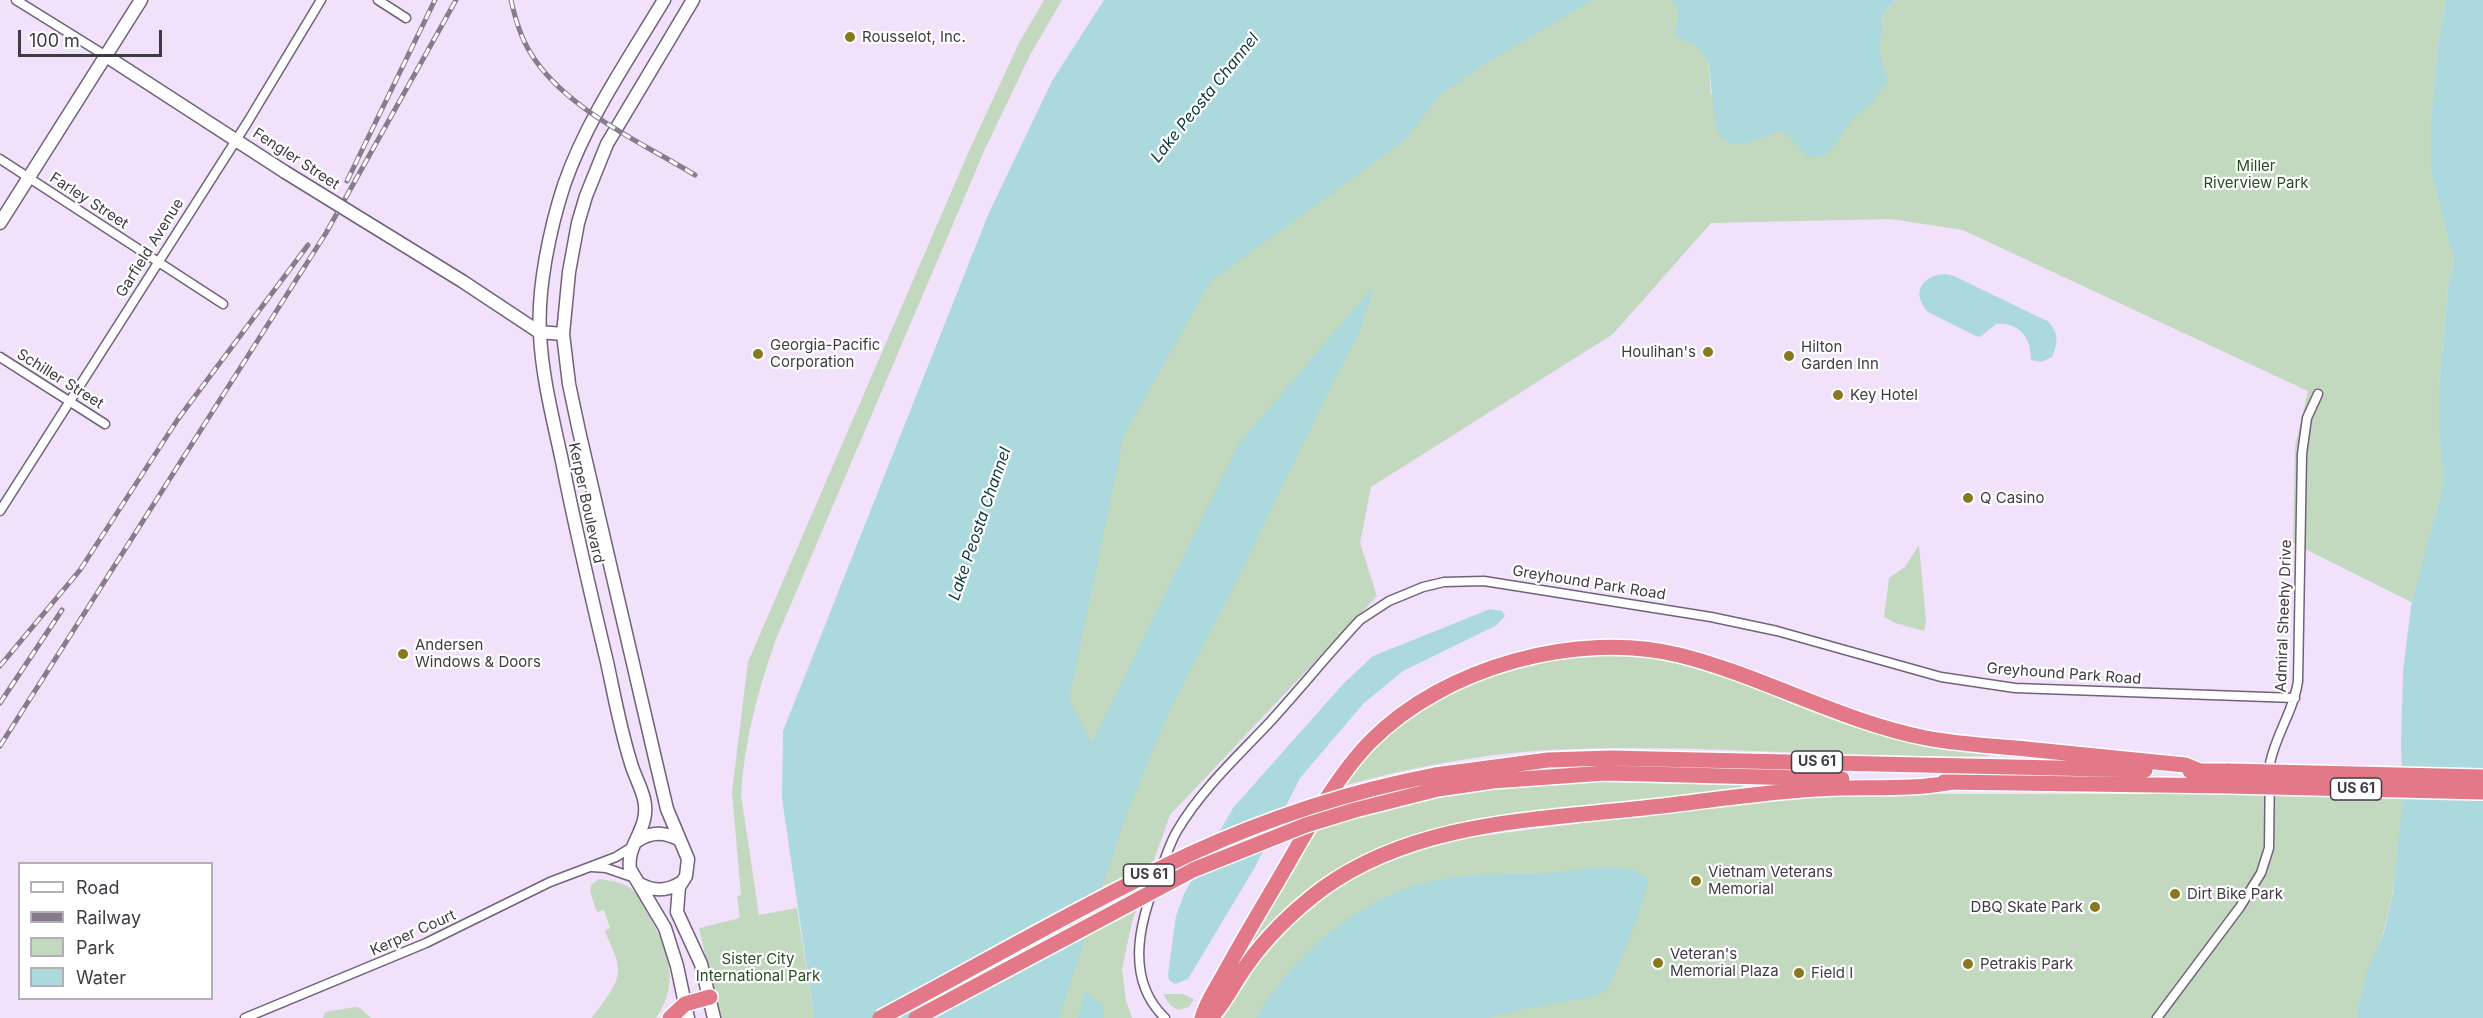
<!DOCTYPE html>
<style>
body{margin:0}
#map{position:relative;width:2483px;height:1018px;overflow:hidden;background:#f1e1fa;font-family:Inter,sans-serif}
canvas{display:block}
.legend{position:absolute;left:18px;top:862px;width:195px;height:138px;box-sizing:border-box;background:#fff;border:2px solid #b3b0b4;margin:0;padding:8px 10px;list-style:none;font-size:18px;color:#403a44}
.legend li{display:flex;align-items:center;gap:12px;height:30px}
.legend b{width:30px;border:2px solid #b3b0b4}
.scale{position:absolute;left:18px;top:30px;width:144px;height:27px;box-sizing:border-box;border:3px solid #403a44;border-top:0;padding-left:8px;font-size:18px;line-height:21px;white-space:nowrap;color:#403a44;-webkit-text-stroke:4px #fff;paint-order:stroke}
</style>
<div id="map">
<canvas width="2483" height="1018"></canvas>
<ul class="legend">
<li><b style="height:8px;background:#fff"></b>Road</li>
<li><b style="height:8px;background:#867c8c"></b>Railway</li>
<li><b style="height:16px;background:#c2d8bf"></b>Park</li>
<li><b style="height:16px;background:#acd9de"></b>Water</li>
</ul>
<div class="scale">100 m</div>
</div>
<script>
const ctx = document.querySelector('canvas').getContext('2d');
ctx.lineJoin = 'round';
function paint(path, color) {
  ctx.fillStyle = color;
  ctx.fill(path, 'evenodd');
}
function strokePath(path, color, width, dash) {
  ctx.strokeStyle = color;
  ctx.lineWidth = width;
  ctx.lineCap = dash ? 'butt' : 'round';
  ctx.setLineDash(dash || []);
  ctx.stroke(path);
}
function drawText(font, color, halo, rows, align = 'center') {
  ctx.font = font + ' Inter,sans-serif';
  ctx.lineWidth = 4.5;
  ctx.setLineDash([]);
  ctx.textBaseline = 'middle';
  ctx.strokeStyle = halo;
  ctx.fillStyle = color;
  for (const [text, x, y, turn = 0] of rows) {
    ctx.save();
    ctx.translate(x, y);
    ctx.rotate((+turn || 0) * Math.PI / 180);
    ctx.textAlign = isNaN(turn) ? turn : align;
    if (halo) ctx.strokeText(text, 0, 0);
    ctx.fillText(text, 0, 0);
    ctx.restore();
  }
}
paint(new Path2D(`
 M1044 0H1062L1030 55 985 149 776 639C758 690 744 742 741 795L759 915 797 908 814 1018H720L699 928 740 918 737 896 741 895 732 792 748 662 969 151 1019 43Z
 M1593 0H1689L1708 59 1711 94 1882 25 1883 14 1895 0H2446L2438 44 2431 120 2444 217 2454 260 2448 288 2439 387V432L2444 482 2413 603 2293 543 2295 447 2308 391 1963 230 1891 219 1711 223 1613 334 1371 487 1360 543 1377 596 1170 815 1132 922 1122 969 1126 1001 1132 1018H1049L1076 802 1046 590 1167 303 1435 76 1566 15Z
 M1919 545 1926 622 1924 631 1895 623 1884 617 1889 578 1905 567Z
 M1623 654 1671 660 1939 747 1990 754V756C1843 760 1695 742 1548 750 1478 754 1410 768 1342 786 1358 766 1374 746 1394 729 1429 698 1490 668 1536 660 1565 655 1594 655 1623 654Z
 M1597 782 1742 785 1743 788C1684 796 1625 803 1566 810 1468 822 1382 829 1302 896 1277 916 1258 942 1237 966L1236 965 1313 832C1374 813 1437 795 1501 788 1532 784 1565 784 1597 782Z
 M1868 794H2228L2403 798C2399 842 2396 887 2384 930 2376 960 2358 986 2358 1018H1223L1258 961 1282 933 1305 912 1346 882 1368 871 1435 842 1772 798Z
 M599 879C612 881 624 882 634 891 640 895 642 904 646 911 667 947 682 980 656 1018H592C601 1004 620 985 618 967 617 956 609 942 605 931L610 928 604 910 597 912 590 891 591 885Z
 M1163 994H1182L1194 999 1189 1007 1178 1010 1170 1005Z
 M355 1007 360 1008 371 1018H323L325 1012Z`), '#c2d8bf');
paint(new Path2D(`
 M1104 0H1593L1486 63 1440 95 1405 140 1210 282 1124 435 1069 700 1092 743 1238 445 1374 286 1358 335 1334 380 1240 574 1167 716 1128 810 1059 1018H814L782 798 783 731 988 215 1052 81Z
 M1671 0H1895L1883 14 1879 53 1888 80 1869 106 1853 118 1834 146 1823 156 1808 157 1787 134 1779 131 1755 141 1736 145 1722 138 1716 127 1708 59 1695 45 1674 36 1678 20V6Z
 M2446 0H2483V1018H2358V1007L2367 971 2384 933 2393 892 2403 798 2401 744 2403 671 2411 607 2444 482 2439 432V387L2448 288 2454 260 2431 169V120L2438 44Z
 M1945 274 1954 276 2049 322C2059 335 2058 343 2052 357L2041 362 2031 360C2031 338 2020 322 1996 324L1980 337 1976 336 1928 312C1911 293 1921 276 1945 274Z
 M1490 609 1502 611 1505 616 1497 625 1403 671 1364 703 1300 778 1255 867 1188 979 1175 984 1169 980 1168 974 1176 916 1184 894 1233 808 1344 683 1373 656Z
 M1589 868C1608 868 1635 864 1649 880L1633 930 1608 989 1597 996 1523 1009 1486 1018H1256C1295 954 1359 897 1433 881 1466 874 1500 874 1534 874 1552 874 1571 870 1589 868Z
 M1085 990 1105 1008 1103 1018H1078Z`), '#acd9de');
const street = new Path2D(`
 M16 0 106 56
 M378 0 406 18
 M0 159 223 304
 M0 357 105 424
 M0 511 247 123 321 0
 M592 867 606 868 635 878
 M245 1018 426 943 550 882 616 857 632 847
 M1165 1018C1121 976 1142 912 1163 864 1167 853 1171 841 1177 831 1201 790 1237 757 1269 723 1300 689 1329 653 1360 620L1389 601 1423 587 1444 582 1484 581 1711 617 1777 631 1941 677 2015 688 2295 698
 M2157 1018 2240 907 2261 873 2269 848 2270 763C2276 734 2294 710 2298 681L2302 454 2307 418 2318 394`);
const secondary = new Path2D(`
 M664 0C628 60 587 119 564 185 550 228 537 289 540 334 542 377 553 419 562 461 575 528 591 595 607 662 614 694 620 728 630 760 633 773 641 786 644 799 651 829 626 843 630 869L665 928 677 966 688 1018
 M693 0 607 144 586 196 578 223 569 272 563 334 569 384 579 431 655 758 667 809 688 859 686 876 679 887 677 912 701 964 714 1018
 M106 56 285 172
 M0 223 141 0
 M462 281 539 332 563 334
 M637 841C652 831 665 832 680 840
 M640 884C655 892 668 891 682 882`);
const highway = new Path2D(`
 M2190 771H2229
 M1435 775 1548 760 1610 758 2145 770
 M1944 782 2228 786
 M1438 789 1493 781 1605 773 1842 779
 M670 1018 685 1004 710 997
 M1202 1018C1206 1003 1215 990 1223 976 1238 948 1254 921 1270 894 1298 847 1333 779 1371 741 1444 667 1578 630 1679 655 1763 676 1840 721 1926 738 1958 744 1992 746 2026 749 2079 754 2132 760 2185 765L2200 771
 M1210 1018C1225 1004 1234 982 1246 966 1267 936 1293 911 1322 889 1417 820 1540 820 1652 807 1707 801 1763 792 1818 789 1865 786 1907 791 1954 782`);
strokePath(street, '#706278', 11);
strokePath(secondary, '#706278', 15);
strokePath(highway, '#fff', 18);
strokePath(street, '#fff', 8);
strokePath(secondary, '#fff', 12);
strokePath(highway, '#e37988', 15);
const rail = new Path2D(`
 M511 0C515 18 520 36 530 52 563 108 641 142 695 175
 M347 181 435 0
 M0 666 80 570 178 419 308 245
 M0 703 62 610
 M0 746 326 233 456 0`);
strokePath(rail, '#867c8c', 5);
strokePath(rail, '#fff', 3, [9]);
const secondaryBridge = new Path2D(`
 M285 172 462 281`);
const highwayBridge = new Path2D(`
 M2229 771 2483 777
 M2228 786 2483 792
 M880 1018C983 963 1084 904 1190 854 1268 818 1351 791 1435 775
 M916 1018 1193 870 1306 825 1355 810 1438 789`);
strokePath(secondaryBridge, '#706278', 15, []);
strokePath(highwayBridge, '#fff', 18, []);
strokePath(secondaryBridge, '#fff', 12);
strokePath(highwayBridge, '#e37988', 15);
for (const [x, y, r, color] of [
 [850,37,6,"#86791e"],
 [1708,352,6,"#86791e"],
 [758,354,6,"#86791e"],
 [1789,356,6,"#86791e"],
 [1838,395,6,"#86791e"],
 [1968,498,6,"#86791e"],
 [403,654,6,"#86791e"],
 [1696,881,6,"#86791e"],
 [2175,894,6,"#86791e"],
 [2095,907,6,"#86791e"],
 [1658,963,6,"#86791e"],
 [1968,964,6,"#86791e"],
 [1799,973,6,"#86791e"]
]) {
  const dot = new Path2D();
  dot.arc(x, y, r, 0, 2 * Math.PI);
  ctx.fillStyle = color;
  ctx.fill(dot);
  strokePath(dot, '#fff', 2);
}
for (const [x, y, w] of [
 [1817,762,51],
 [2356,789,51],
 [1149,875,51]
]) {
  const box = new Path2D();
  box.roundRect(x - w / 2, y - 11, w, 22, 4.5);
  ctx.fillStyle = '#fff';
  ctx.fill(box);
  strokePath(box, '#403a44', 1.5);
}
drawText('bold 14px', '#403a44', null, [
 ["US 61",1817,762],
 ["US 61",2356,789],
 ["US 61",1149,875]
]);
drawText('15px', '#403a44', '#fff', [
 ["Rousselot, Inc.",862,37],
 ["Georgia-Pacific",770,345],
 ["Corporation",770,362],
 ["Hilton",1801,347],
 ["Garden Inn",1801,364],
 ["Houlihan's",1696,352,"right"],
 ["Key Hotel",1850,395],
 ["Q Casino",1980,498],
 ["Andersen",415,645],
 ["Windows & Doors",415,662],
 ["Vietnam Veterans",1708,872],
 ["Memorial",1708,889],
 ["Dirt Bike Park",2187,894],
 ["DBQ Skate Park",2083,907,"right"],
 ["Veteran's",1670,954],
 ["Memorial Plaza",1670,971],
 ["Petrakis Park",1980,964],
 ["Field I",1811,973]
], 'left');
drawText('15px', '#403a44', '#fff', [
 ["Fengler Street",296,159,33],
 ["Farley Street",89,201,33],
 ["Garfield Avenue",150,248,-58],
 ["Schiller Street",60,379,32],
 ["Kerper Boulevard",586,503,78],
 ["Greyhound Park Road",1589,583,9],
 ["Admiral Sheehy Drive",2284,616,-88],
 ["Greyhound Park Road",2064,674,4],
 ["Kerper Court",413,933,-24]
]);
drawText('15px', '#294c23', '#fff', [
 ["Miller",2256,166],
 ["Riverview Park",2256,183],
 ["Sister City",758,959],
 ["International Park",758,976]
]);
drawText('italic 16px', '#0c383c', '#fff', [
 ["Lake Peosta Channel",1205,98,-51],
 ["Lake Peosta Channel",980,524,-71]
]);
</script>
